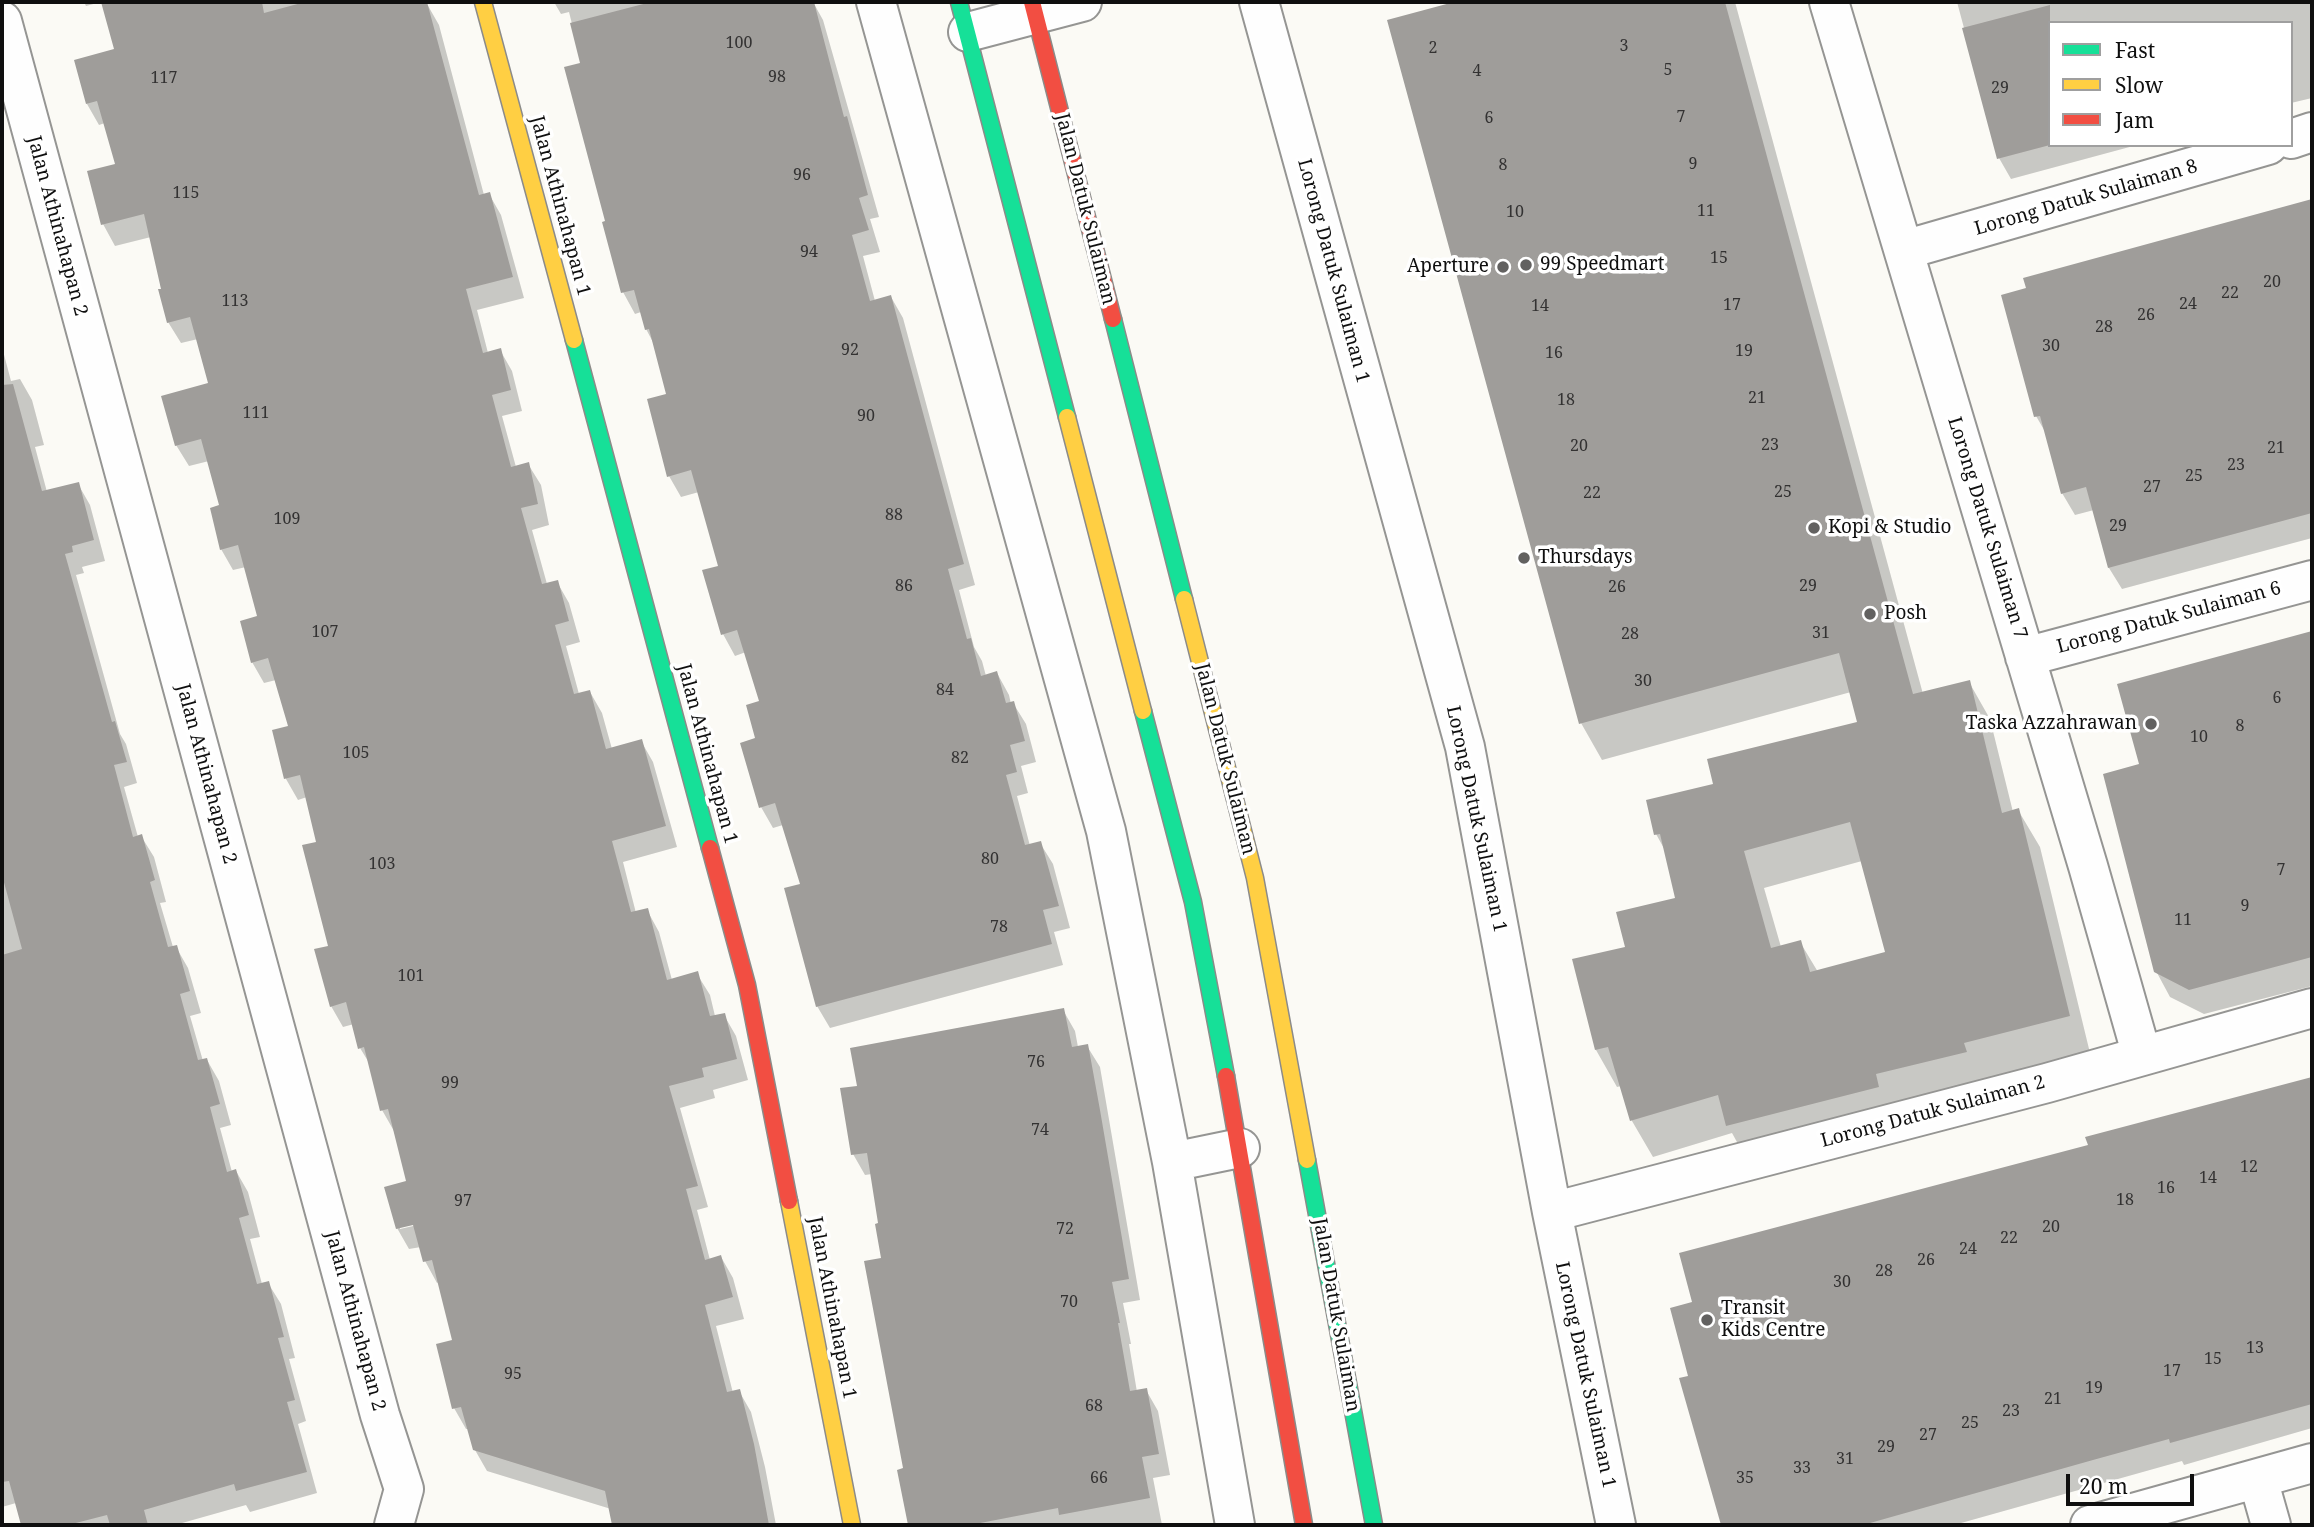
<!DOCTYPE html>
<style>
body{margin:0}
#map{position:relative;width:2314px;height:1527px;overflow:hidden;background:#fbfaf5;font-family:"Noto Serif",serif}
canvas{display:block}
.frame{position:absolute;inset:0;border:4px solid #0f0f0f;pointer-events:none}
.legend{position:absolute;left:2048px;top:21px;width:245px;height:126px;box-sizing:border-box;background:#fff;border:2px solid #9f9f9f;margin:0;padding:9px 12px;list-style:none;font-size:21px;color:#0f0f0f}
.legend li{display:flex;align-items:center;gap:14px;height:35px}
.legend b{width:35px;border:2px solid #9f9f9f}
.scale{position:absolute;left:2066px;top:1474px;width:128px;height:32px;box-sizing:border-box;border:4px solid #0f0f0f;border-top:0;padding-left:9px;font-size:21px;line-height:24px;white-space:nowrap;color:#0f0f0f;-webkit-text-stroke:5px #fff;paint-order:stroke}
</style>
<div id="map">
<canvas width="2314" height="1527"></canvas>
<div class="frame"></div>
<ul class="legend">
<li><b style="height:9px;background:#16e098"></b>Fast</li>
<li><b style="height:9px;background:#ffcf43"></b>Slow</li>
<li><b style="height:9px;background:#f24e42"></b>Jam</li>
</ul>
<div class="scale">20 m</div>
</div>
<script>
const ctx = document.querySelector('canvas').getContext('2d');
ctx.lineJoin = 'round';
function paint(path, color) {
  ctx.fillStyle = color;
  ctx.fill(path, 'evenodd');
}
function strokePath(path, color, width, dash) {
  ctx.strokeStyle = color;
  ctx.lineWidth = width;
  ctx.lineCap = dash ? 'butt' : 'round';
  ctx.setLineDash(dash || []);
  ctx.stroke(path);
}
function drawText(font, color, halo, rows, align = 'center') {
  ctx.font = font + ' "Noto Serif",serif';
  ctx.lineWidth = 7;
  ctx.setLineDash([]);
  ctx.textBaseline = 'middle';
  ctx.strokeStyle = halo;
  ctx.fillStyle = color;
  for (const [text, x, y, turn = 0] of rows) {
    ctx.save();
    ctx.translate(x, y);
    ctx.rotate((+turn || 0) * Math.PI / 180);
    ctx.textAlign = isNaN(turn) ? turn : align;
    if (halo) ctx.strokeText(text, 0, 0);
    ctx.fillText(text, 0, 0);
    ctx.restore();
  }
}
paint(new Path2D(`
 M84 2H101L86 6Z
 M103 2H404L406 10 427 4 439 25 484 195 489 194 501 215 524 298 477 310 488 353 500 350 512 371 522 411 502 416 516 467 528 464 541 485 549 525 532 530 547 584 557 582 569 603 580 642 566 646 579 694 590 692 602 713 612 749 641 741 653 762 677 847 623 862 636 913 647 910 659 932 672 980 697 974 710 995 715 1016 724 1015 736 1036 748 1080 713 1090 715 1098 680 1108 708 1207 697 1210 710 1260 721 1257 733 1278 744 1319 716 1326 733 1393 739 1391 751 1412 765 1467 776 1525H614L611 1509 487 1471 475 1450 469 1429H466L454 1408V1341L439 1282 437 1283 425 1261 421 1247 409 1249 397 1228 408 1182 394 1131 382 1110 371 1066 360 1048 354 1024 343 1027 331 1006 330 947 318 843 307 797 298 800 286 779 274 731 290 727 276 680 264 683 252 662 259 617 246 567 233 570 221 549V507L209 461 189 466 176 445 210 385 198 339 181 343 168 322 151 237 115 246 103 224 118 165 105 123 99 125 87 104 116 50ZM422 1224 400 1229V1226Z
 M554 2H813L823 20 879 217 870 219 880 252 863 256 875 301 891 297 903 318 975 585 959 590 974 647 982 661 986 676 997 673 1009 695 1011 704 1013 703 1026 724 1036 762 1021 766 1028 793 1017 796 1030 846 1040 843 1053 864 1070 928 1054 932 1063 965 830 1028 817 1006 802 885 783 825 773 828 761 807 758 740 761 702 746 652 735 656 723 634 704 572 720 567 699 492 681 497 669 476 668 395 654 344 646 329 641 312 635 314 623 292 582 64 569 12 561 14Z
 M1461 2H1735L1923 694 1969 682 1990 719 2013 812 2018 810 2040 847 2090 1053 1748 1162 1732 1133 1653 1157 1632 1121 1621 1086 1617 1087 1596 1050 1574 961 1627 948 1678 899 1666 852 1656 834 1715 785 1860 723 1851 692 1602 760 1581 723 1390 21ZM1862 861 1887 953 1818 972 1800 942 1781 947 1764 888Z
 M1957 2H2312V98L2291 103V23H2050V145H2137L2011 179 1999 158Z
 M2312 201V538L2122 589 2109 568 2094 510 2075 515 2062 493 2047 435 2036 416 2029 278Z
 M2 347 11 381 20 379 32 400 44 445 35 447 47 492 78 484 90 505 105 561 82 567 84 573 76 575 120 734 126 744 137 783 124 787 138 837 141 836 154 857 166 902 160 903 173 947H176L188 968 201 1013 190 1016 203 1061 207 1060 219 1081 231 1125 220 1128 232 1172 236 1171 248 1192 260 1237 250 1239 262 1284 268 1283 281 1304 295 1358 289 1359 306 1421 298 1424 317 1493 250 1512 246 1505 175 1525H22L16 1503 2 1507Z
 M2312 633V986L2204 1014 2170 997 2156 971 2141 766 2120 685Z
 M1063 1010 1075 1031 1078 1047 1087 1046 1100 1067 1140 1300 1123 1303 1131 1344H1129L1137 1392 1146 1390 1158 1411 1170 1475 1153 1478 1162 1525H910L899 1471 905 1469 880 1224 872 1174 865 1175 853 1154 859 1088Z
 M2312 1079V1428L2184 1465 2182 1461 1954 1525H1723L1681 1380 1690 1377 1694 1303 2090 1147 2088 1139Z`), '#0003');
paint(new Path2D(`
 M101 2H262L264 13 305 2H427L479 195 490 192 513 277 466 289 483 353 501 348 511 390 492 395 511 467 529 462 538 504 521 508 542 584 558 580 569 621 555 625 574 694 590 690 606 749 642 739 666 826 612 841 631 912 648 908 667 980 698 971 710 1016 725 1013 737 1059 702 1068 704 1077 669 1086 698 1186 686 1189 705 1260 721 1255 733 1297 705 1305 727 1392 740 1389 754 1444 769 1525H612L605 1491 473 1450 461 1407 452 1409 436 1344 452 1340 432 1260 423 1262 413 1225 396 1229 384 1187 406 1181 388 1109 380 1111 364 1047 358 1049 346 1002 330 1007 314 949 328 946 302 845 316 842 300 775 284 779 272 730 288 726 268 658 251 663 240 621 257 616 238 545 220 550 210 508 219 505 201 439 175 446 161 396 208 383 190 317 167 323 158 289H161L144 214 101 225 87 171 115 164 97 101 86 104 74 60 114 49Z
 M651 2H814L844 117 847 116 868 195 859 198 869 230 852 235 870 301 891 295 964 564 948 569 967 639 971 638 981 676 997 671 1006 703 1014 701 1025 741 1010 745 1017 772 1006 775 1025 845 1041 841 1059 906 1043 910 1052 944 816 1007 784 888 800 884 775 803 759 808 740 743 755 738 746 705 759 701 737 630 721 635 702 570 718 566 691 470 667 477 647 399 666 394 649 329 645 330 634 290 621 293 602 222 605 221 564 67 580 63 570 23Z
 M1454 2H1725L1913 694 1970 680 2002 813 2019 808 2070 1016 1964 1043 1967 1052 1876 1074 1879 1087 1726 1126 1718 1095 1630 1121 1608 1047 1595 1050 1572 959 1625 947 1616 912 1675 898 1660 834 1654 835 1646 800 1713 784 1707 759 1857 722 1839 653 1579 724 1387 20ZM1850 822 1885 952 1810 972 1801 940 1771 948 1744 851Z
 M2050 5V145L1997 159 1962 28Z
 M2312 199V513L2108 568 2086 487 2061 494 2040 416 2034 417 2001 295 2026 288 2023 278Z
 M13 384 42 491 79 482 94 540 72 546 73 552 65 554 112 722 115 721 127 762 114 765 133 837 142 834 155 880 150 882 168 947 177 945 190 991 180 994 198 1060 207 1058 220 1104 210 1107 227 1172 236 1169 249 1215 239 1218 257 1284 269 1281 284 1337 278 1338 295 1400 287 1402 307 1472 236 1491 234 1484 144 1510 148 1525H110L107 1515 68 1525H21L9 1481 2 1482V955L22 949 2 875V385Z
 M2312 631V957L2189 990 2154 972 2103 774 2139 764 2117 684Z
 M1064 1008 1072 1047 1088 1044 1100 1110 1129 1279 1112 1282 1120 1323H1118L1130 1391 1147 1388 1159 1454 1142 1457 1150 1498 1059 1515 1058 1508 970 1525H908L897 1470 903 1468 864 1261 881 1258 875 1224 878 1223 867 1153 851 1155 840 1088 857 1086 850 1048Z
 M2312 1077V1404L2170 1443 2169 1439 2093 1460 1863 1525H1721L1679 1378 1688 1376 1670 1308 1692 1302 1679 1253 2088 1145 2085 1137Z`), '#9f9d9a');
const street = new Path2D(`
 M876 2 1106 831 1172 1162 1235 1525
 M1259 2 1465 747 1552 1212 1616 1525
 M1829 2 2088 866 2142 1056
 M2 21 380 1415 404 1489 394 1525
 M968 32 1082 2
 M2291 139 2312 132
 M1904 250 2268 145
 M2025 657 2312 580
 M1172 1162 1240 1148
 M1552 1212 2047 1083 2312 1008
 M2258 1479 2271 1525
 M2090 1525 2312 1463`);
const fast = new Path2D(`
 M959 2 1067 417
 M1113 319 1184 599
 M574 340 710 848
 M1143 711 1193 902 1226 1076
 M1307 1160 1374 1525`);
const slow = new Path2D(`
 M483 2 574 340
 M1067 417 1143 711
 M1184 599 1255 878 1307 1160
 M789 1201 852 1525`);
const jam = new Path2D(`
 M1032 2 1113 319
 M710 848 747 985 789 1201
 M1226 1076 1304 1525`);
strokePath(street, '#959593', 42);
strokePath(fast, '#8c8b89', 19);
strokePath(slow, '#8c8b89', 19);
strokePath(jam, '#8c8b89', 19);
strokePath(street, '#fefefe', 38);
strokePath(fast, '#16e098', 16);
strokePath(slow, '#ffcf43', 16);
strokePath(jam, '#f24e42', 16);
for (const [x, y, r, color] of [
 [1526,265,7,"#626160"],
 [1503,267,7,"#626160"],
 [1814,528,7,"#626160"],
 [1524,558,7,"#626160"],
 [1870,614,7,"#626160"],
 [2151,724,7,"#626160"],
 [1707,1320,7,"#626160"]
]) {
  const dot = new Path2D();
  dot.arc(x, y, r, 0, 2 * Math.PI);
  ctx.fillStyle = color;
  ctx.fill(dot);
  strokePath(dot, '#fff', 2.5);
}
drawText('16px', '#333232', null, [
 ["100",739,43],
 ["3",1624,46],
 ["2",1433,48],
 ["5",1668,70],
 ["4",1477,71],
 ["98",777,77],
 ["117",164,78],
 ["29",2000,88],
 ["7",1681,117],
 ["6",1489,118],
 ["9",1693,164],
 ["8",1503,165],
 ["96",802,175],
 ["115",186,193],
 ["11",1706,211],
 ["10",1515,212],
 ["94",809,252],
 ["15",1719,258],
 ["20",2272,282],
 ["22",2230,293],
 ["113",235,301],
 ["24",2188,304],
 ["17",1732,305],
 ["14",1540,306],
 ["26",2146,315],
 ["28",2104,327],
 ["30",2051,346],
 ["92",850,350],
 ["19",1744,351],
 ["16",1554,353],
 ["21",1757,398],
 ["18",1566,400],
 ["111",256,413],
 ["90",866,416],
 ["23",1770,445],
 ["20",1579,446],
 ["21",2276,448],
 ["23",2236,465],
 ["25",2194,476],
 ["27",2152,487],
 ["25",1783,492],
 ["22",1592,493],
 ["88",894,515],
 ["109",287,519],
 ["29",2118,526],
 ["86",904,586],
 ["29",1808,586],
 ["26",1617,587],
 ["107",325,632],
 ["31",1821,633],
 ["28",1630,634],
 ["30",1643,681],
 ["84",945,690],
 ["6",2277,698],
 ["8",2240,726],
 ["10",2199,737],
 ["105",356,753],
 ["82",960,758],
 ["80",990,859],
 ["103",382,864],
 ["7",2281,870],
 ["9",2245,906],
 ["11",2183,920],
 ["78",999,927],
 ["101",411,976],
 ["76",1036,1062],
 ["99",450,1083],
 ["74",1040,1130],
 ["12",2249,1167],
 ["14",2208,1178],
 ["16",2166,1188],
 ["18",2125,1200],
 ["97",463,1201],
 ["20",2051,1227],
 ["72",1065,1229],
 ["22",2009,1238],
 ["24",1968,1249],
 ["26",1926,1260],
 ["28",1884,1271],
 ["30",1842,1282],
 ["70",1069,1302],
 ["13",2255,1348],
 ["15",2213,1359],
 ["17",2172,1371],
 ["95",513,1374],
 ["19",2094,1388],
 ["21",2053,1399],
 ["68",1094,1406],
 ["23",2011,1411],
 ["25",1970,1423],
 ["27",1928,1435],
 ["29",1886,1447],
 ["31",1845,1459],
 ["33",1802,1468],
 ["66",1099,1478],
 ["35",1745,1478]
]);
drawText('19px', '#0f0f0f', '#fff', [
 ["Lorong Datuk Sulaiman 8",2086,198,-16],
 ["Jalan Athinahapan 1",560,206,75],
 ["Jalan Datuk Sulaiman",1085,209,76],
 ["Jalan Athinahapan 2",57,226,75],
 ["Lorong Datuk Sulaiman 1",1333,271,75],
 ["Lorong Datuk Sulaiman 7",1987,528,73],
 ["Lorong Datuk Sulaiman 6",2169,618,-15],
 ["Jalan Athinahapan 1",707,754,75],
 ["Jalan Datuk Sulaiman",1225,759,76],
 ["Jalan Athinahapan 2",206,774,75],
 ["Lorong Datuk Sulaiman 1",1476,819,78],
 ["Lorong Datuk Sulaiman 2",1933,1112,-15],
 ["Jalan Athinahapan 1",832,1308,79],
 ["Jalan Datuk Sulaiman",1336,1315,80],
 ["Jalan Athinahapan 2",355,1321,75],
 ["Lorong Datuk Sulaiman 1",1585,1375,78]
]);
drawText('19px', '#0f0f0f', '#fff', [
 ["99 Speedmart",1540,265],
 ["Aperture",1489,267,"right"],
 ["Kopi & Studio",1828,528],
 ["Thursdays",1538,558],
 ["Posh",1884,614],
 ["Taska Azzahrawan",2137,724,"right"],
 ["Transit",1721,1309],
 ["Kids Centre",1721,1331]
], 'left');
</script>
